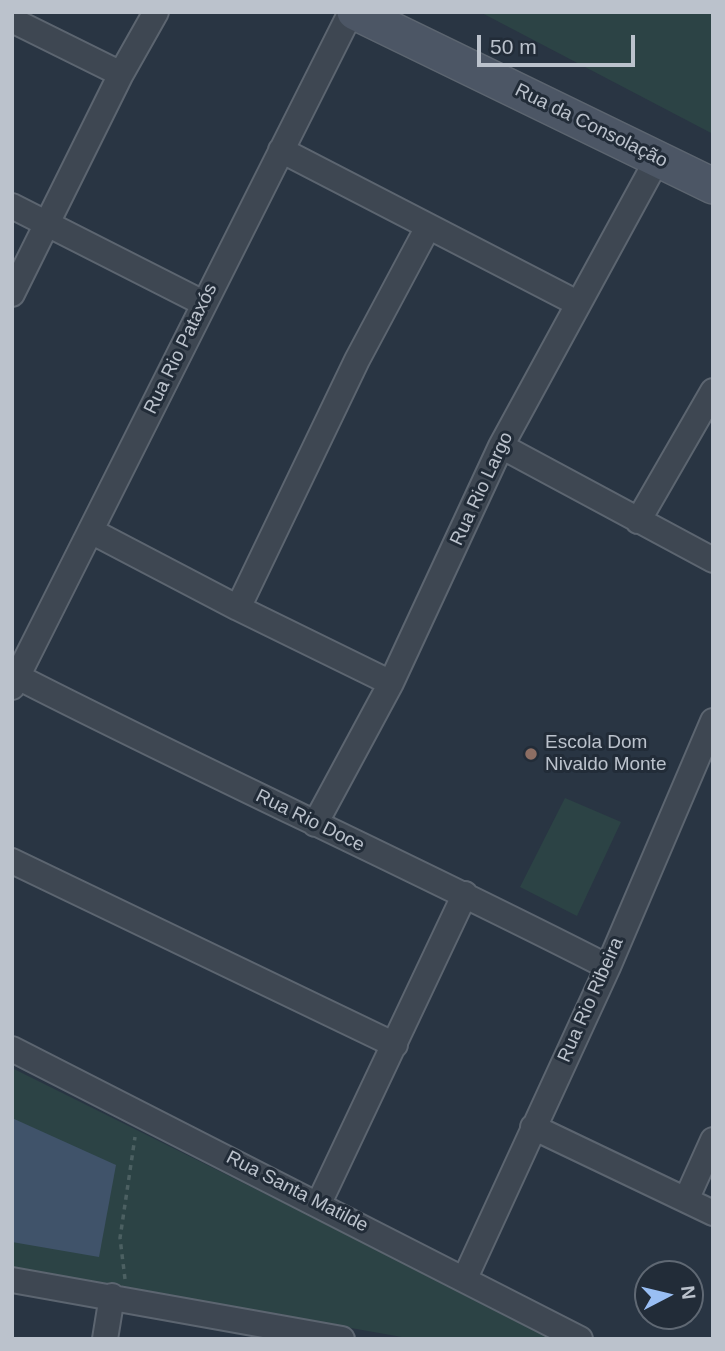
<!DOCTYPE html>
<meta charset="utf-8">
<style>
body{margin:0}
#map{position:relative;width:725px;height:1351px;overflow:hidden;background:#293543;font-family:Arial,sans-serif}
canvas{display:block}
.frame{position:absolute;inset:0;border:14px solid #bbc2cc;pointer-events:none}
.north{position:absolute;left:634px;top:1260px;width:70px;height:70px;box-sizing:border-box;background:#222c38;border:2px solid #5f6873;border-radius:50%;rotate:83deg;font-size:19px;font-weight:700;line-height:28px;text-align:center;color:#bbc2cc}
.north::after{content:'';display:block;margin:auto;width:24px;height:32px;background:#99bef3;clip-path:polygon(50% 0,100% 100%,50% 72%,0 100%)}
.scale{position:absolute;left:477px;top:35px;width:158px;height:32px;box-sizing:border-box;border:4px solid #bbc2cc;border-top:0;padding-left:9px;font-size:21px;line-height:24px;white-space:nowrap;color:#bbc2cc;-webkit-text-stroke:5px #222c38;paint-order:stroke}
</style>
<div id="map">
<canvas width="725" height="1351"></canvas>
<div class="frame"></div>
<div class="north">N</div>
<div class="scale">50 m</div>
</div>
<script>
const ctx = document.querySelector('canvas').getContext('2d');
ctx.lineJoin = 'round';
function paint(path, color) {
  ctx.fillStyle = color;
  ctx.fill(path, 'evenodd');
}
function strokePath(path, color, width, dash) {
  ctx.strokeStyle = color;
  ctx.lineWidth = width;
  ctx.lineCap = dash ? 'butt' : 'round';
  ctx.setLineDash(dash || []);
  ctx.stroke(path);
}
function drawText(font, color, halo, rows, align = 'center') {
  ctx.font = font + ' Arial,sans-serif';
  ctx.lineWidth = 6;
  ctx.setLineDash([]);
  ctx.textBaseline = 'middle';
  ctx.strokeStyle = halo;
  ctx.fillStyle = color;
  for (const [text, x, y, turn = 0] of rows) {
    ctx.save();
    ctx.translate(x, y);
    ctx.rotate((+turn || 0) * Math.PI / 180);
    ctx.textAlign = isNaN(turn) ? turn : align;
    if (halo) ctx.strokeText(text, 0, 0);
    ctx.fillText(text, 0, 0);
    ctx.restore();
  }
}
paint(new Path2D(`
 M480 12H713V134Z
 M565 798 621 822 577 916 520 887Z
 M12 1068 557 1339H413L12 1268Z`), '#2c4345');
paint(new Path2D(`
 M12 1118 116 1165 99 1257 12 1242Z`), '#40536a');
const street = new Path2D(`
 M12 20 121 74
 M281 150 577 303
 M12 206 203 303
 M12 294 121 74 156 12
 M501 446 713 560
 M638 521 713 391
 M91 531 238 608 391 683
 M238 608 357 360 428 227
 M12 674C209 775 411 866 608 967
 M12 687 351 12
 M315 824 391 683 501 446 658 158
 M12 861 395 1045
 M12 1049 580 1339
 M533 1127 713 1213
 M686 1200 713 1140
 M319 1203 465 894
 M465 1278 608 967 713 721
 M12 1280 342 1339
 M105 1339 112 1296`);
const secondary = new Path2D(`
 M355 12 713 186`);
strokePath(street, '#5c6570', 28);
strokePath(secondary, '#5c6570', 38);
strokePath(new Path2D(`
 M125 1279 120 1238 135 1137`), '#4c6062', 3.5, [5, 5]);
strokePath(street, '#3e4752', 24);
strokePath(secondary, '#4c5665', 35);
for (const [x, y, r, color] of [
 [531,754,7,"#8d6e63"]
]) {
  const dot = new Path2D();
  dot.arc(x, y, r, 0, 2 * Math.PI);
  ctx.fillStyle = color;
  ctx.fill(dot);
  strokePath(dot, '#222c38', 2.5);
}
drawText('19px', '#bbc2cc', '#222c38', [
 ["Rua da Consolação",591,126,26],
 ["Rua Rio Pataxós",181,349,-64],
 ["Rua Rio Largo",482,489,-65],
 ["Rua Rio Doce",310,821,26],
 ["Rua Rio Ribeira",591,1000,-66],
 ["Rua Santa Matilde",297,1192,27]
]);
drawText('19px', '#bbc2cc', '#222c38', [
 ["Escola Dom",545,743],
 ["Nivaldo Monte",545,765]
], 'left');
</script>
